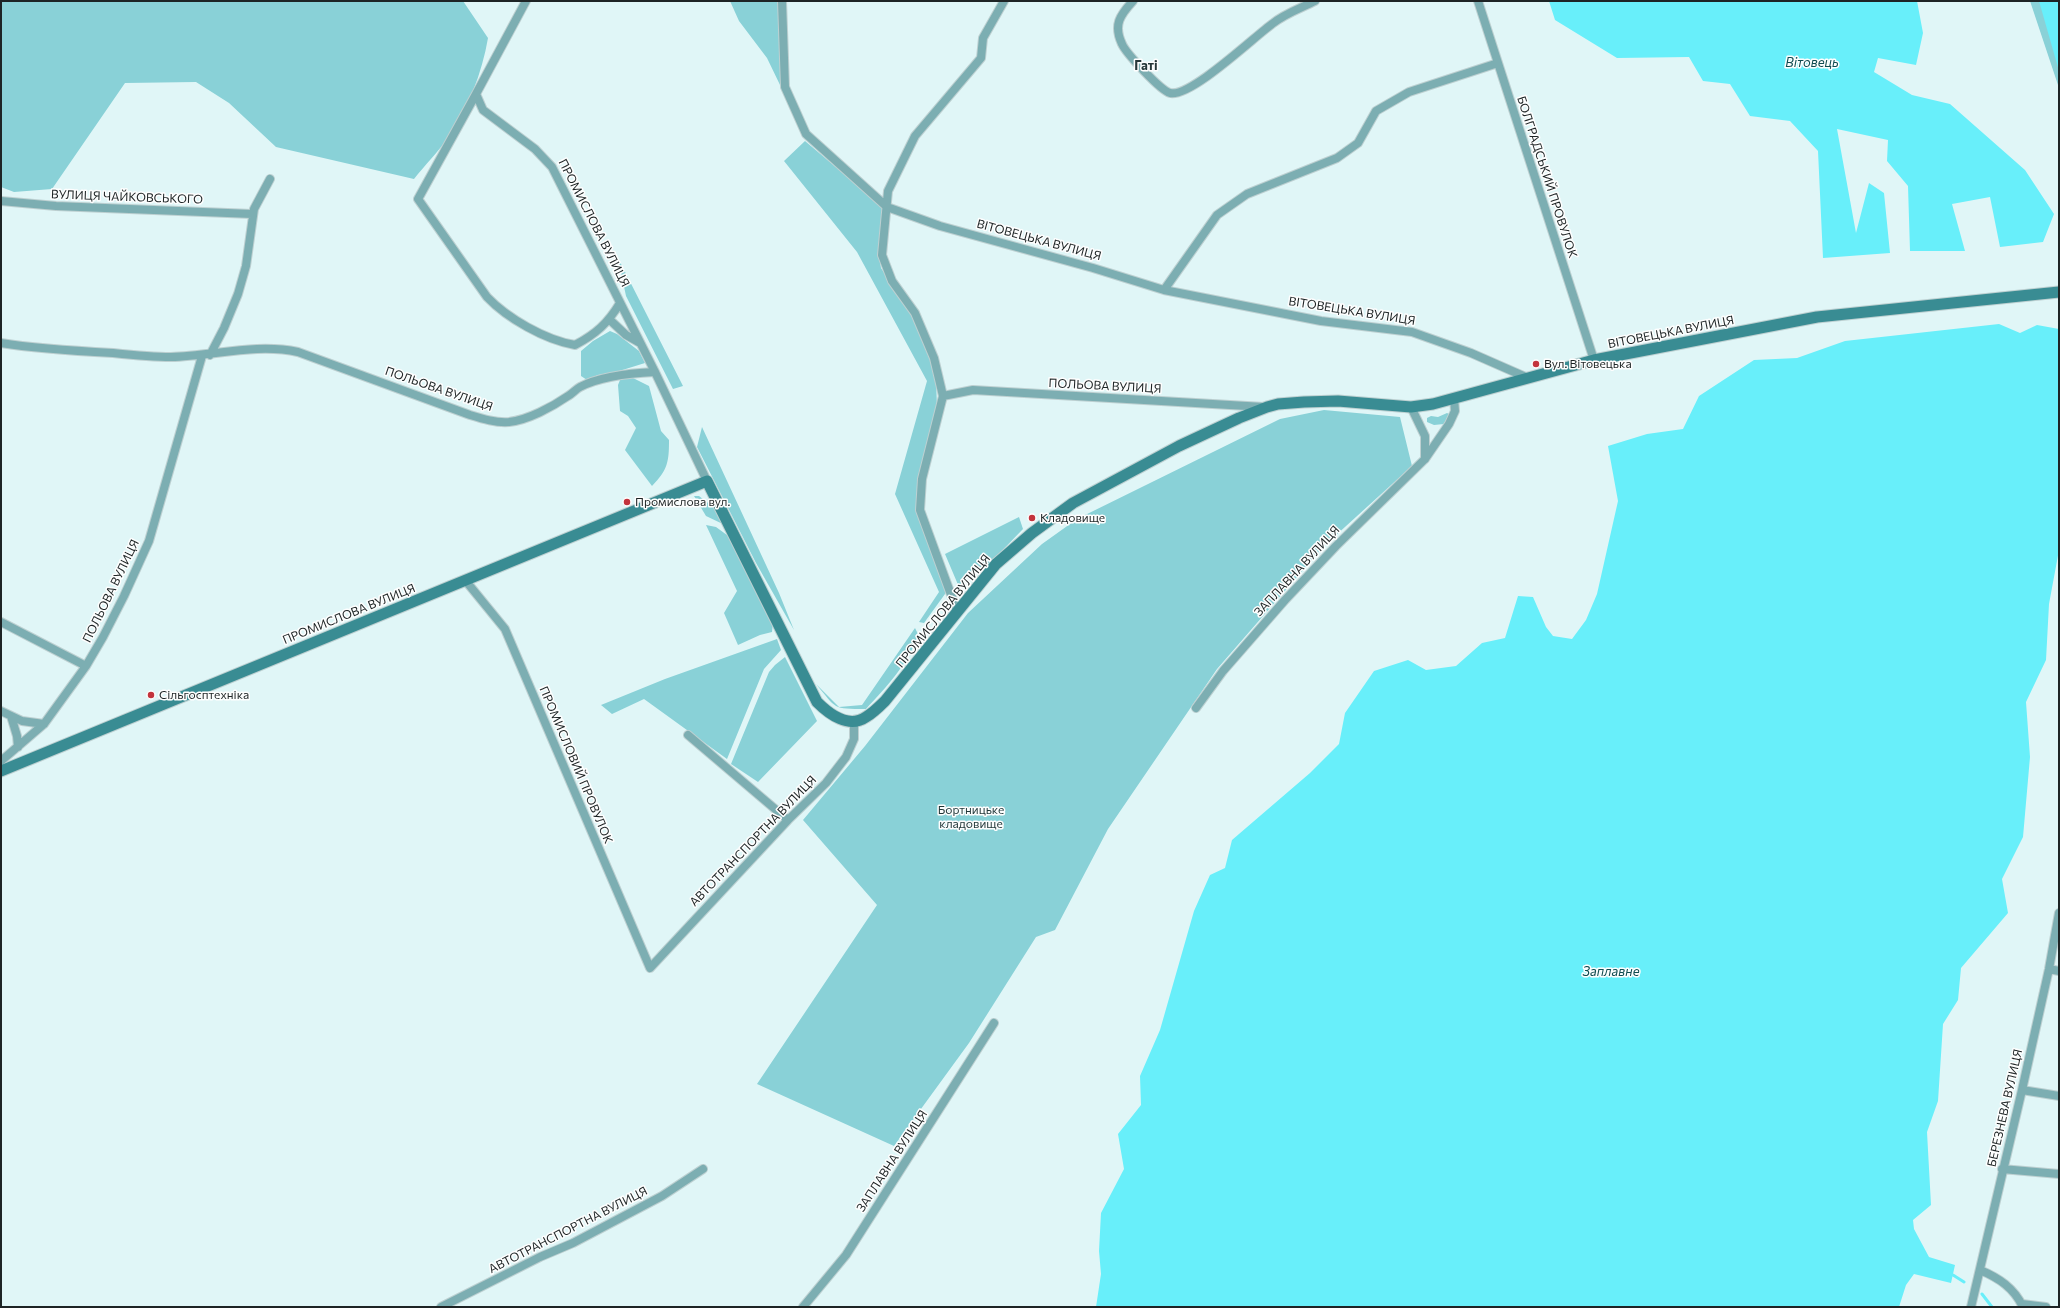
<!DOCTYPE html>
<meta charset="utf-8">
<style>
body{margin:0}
#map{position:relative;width:2060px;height:1308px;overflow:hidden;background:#e0f6f7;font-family:Commissioner,sans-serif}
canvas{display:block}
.frame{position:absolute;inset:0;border:2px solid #1d2425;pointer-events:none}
</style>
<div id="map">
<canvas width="2060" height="1308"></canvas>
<div class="frame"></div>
</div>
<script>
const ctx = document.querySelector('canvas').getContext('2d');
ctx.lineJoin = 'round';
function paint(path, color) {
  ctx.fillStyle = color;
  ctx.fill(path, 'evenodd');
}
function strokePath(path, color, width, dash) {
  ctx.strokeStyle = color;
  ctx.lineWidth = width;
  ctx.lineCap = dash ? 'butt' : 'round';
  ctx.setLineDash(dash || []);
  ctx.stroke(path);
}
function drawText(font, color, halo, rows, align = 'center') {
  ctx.font = font + ' Commissioner,sans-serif';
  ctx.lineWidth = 3;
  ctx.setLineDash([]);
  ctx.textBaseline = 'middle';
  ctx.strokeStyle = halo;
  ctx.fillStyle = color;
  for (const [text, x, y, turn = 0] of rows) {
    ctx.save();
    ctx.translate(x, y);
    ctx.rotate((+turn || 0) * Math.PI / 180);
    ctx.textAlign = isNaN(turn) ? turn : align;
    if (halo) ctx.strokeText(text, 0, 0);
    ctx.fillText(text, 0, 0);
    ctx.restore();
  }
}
paint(new Path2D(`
 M1 1H463L488 38C482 73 468 109 448 138 438 152 425 165 414 179L276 147 229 103 196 82 125 83 52 189 14 192 1 187Z
 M730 1H779L781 87 767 58 739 21Z
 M2030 1H2059V88Z
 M805 141 877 202 882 207 883 217 879 255 881 268 912 315 929 355 936 380 937 407 918 510 946 590 945 594 924 623 919 622 939 592 895 494 927 381 857 252 784 161Z
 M618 258 683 386 673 389 626 296Z
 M610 331 617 334 639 351 645 363 616 372 598 375 587 380 581 376V351L593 341Z
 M631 377 649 386 661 431 669 440C669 461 668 470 652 486L625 450 636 428 628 416 620 411 618 385 620 380Z
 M1324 410 1400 417 1412 466 1323 547 1217 669 1108 829 1055 930 1036 937 969 1043 894 1146 757 1084 877 905 803 820 865 746 968 613 1042 544 1077 519 1280 419Z
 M1447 413 1449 414 1444 424 1434 425 1427 422V418L1431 416 1438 417Z
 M702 427 779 593 794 630 756 563 697 447Z
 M694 496H699L712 506 727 526 706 516Z
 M1019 517 1023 529 990 563 969 575 962 587H959L945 554Z
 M706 525 716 527 731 538 773 623 772 632 760 635 738 645 724 613 737 591Z
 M915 628 918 634C909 664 886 687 866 709 832 709 837 709 816 684L839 707 862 705Z
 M777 639 781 650 764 669 727 759 644 699 612 714 601 705 665 679Z
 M785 657 817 721 758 782 731 764 769 672 775 665Z`), '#89d1d7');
paint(new Path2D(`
 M1549 1H1917L1923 33 1916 65 1878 58 1874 72 1912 95 1950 104 2025 170 2054 214 2043 242 2000 247 1990 197 1952 204 1965 251H1910L1908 186 1887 161 1888 140 1837 129 1856 233 1869 183 1884 193 1890 253 1823 258 1818 151 1790 121 1750 116 1730 84 1703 81 1689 57 1617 58 1555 20Z
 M2039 1H2059V71Z
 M1999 324 2020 333 2037 325 2059 329V550L2049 604 2046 660 2026 702 2030 757 2023 837 2002 879 2008 913 1961 968 1958 1000 1943 1024 1938 1101 1927 1132 1931 1205 1913 1220 1914 1229 1929 1257 1955 1265 1951 1283 1914 1274 1906 1285 1899 1307H1096L1101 1274 1099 1251 1101 1213 1124 1169 1118 1134 1141 1105 1140 1076 1160 1030 1194 911 1210 875 1225 868 1232 840 1310 773 1339 744 1345 713 1374 671 1408 660 1426 670 1456 666 1482 643 1505 638 1518 596 1533 597 1546 627 1553 636 1572 639 1586 620 1597 594 1618 501 1608 446 1647 434 1683 429 1699 396 1754 360 1797 358 1845 341Z`), '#68effa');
strokePath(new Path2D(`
 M1953 1275 1964 1282
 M1982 1294 1992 1307`), '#68effa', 3);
const street = new Path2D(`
 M526 1 476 94 483 110 535 149 552 167 655 372 707 481
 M782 1 785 87 806 134 887 207 940 226 1093 268 1164 290 1321 321 1412 332 1471 353 1528 378
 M1133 1C1120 15 1113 25 1122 44 1126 53 1160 90 1170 93 1190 98 1254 37 1272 24 1284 14 1301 8 1315 1
 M1478 1 1594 360
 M476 94 418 199 487 297C507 318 545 340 575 345 596 334 608 323 620 303
 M1 201 56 206 252 214
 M1164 290 1217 215 1247 194 1337 158 1358 143 1376 111 1409 92 1498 63
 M610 320 626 335 640 343
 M1 343C38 349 75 351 113 353 132 355 152 357 171 357 213 356 256 343 298 352L470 415C483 419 496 423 509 422 528 420 552 407 568 396 572 394 576 389 580 387 601 376 632 373 655 372
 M210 355 224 328 238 294 246 266 254 209 270 179
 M943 396 973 390 1264 407
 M1411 407 1425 436V459
 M465 580 505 629 650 968 788 820 826 783 846 757 854 739V721
 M957 611 920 510 922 479 943 396 934 358 915 313 892 281 882 255 888 191 915 136 981 58 983 38 1004 1
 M1 622 86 666
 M1196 708 1223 671 1285 600 1336 546 1425 459 1449 424 1455 411 1454 398
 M1 711 22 721 44 724
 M11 716 17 736 18 747
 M688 735 788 820
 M1 761 44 724 86 666 103 637 124 596 149 541 202 356
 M2049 969 2059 971
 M2022 1090 2059 1096
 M2002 1169 2059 1174
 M1980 1270C1999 1278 2014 1288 2023 1307
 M2022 1304 2046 1307
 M441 1307 540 1257 573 1243 662 1196 703 1169
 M803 1307 846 1255 994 1023
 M1971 1307 2022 1090 2049 969 2059 913`);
const secondary = new Path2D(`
 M1 771 707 481 817 702C829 714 849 729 866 717 873 713 879 707 885 701L996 564 1032 533 1073 503 1179 446 1239 418 1267 407 1278 404 1304 402 1338 401 1411 407 1433 404 1594 360 1817 317 2059 292`);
strokePath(street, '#bdd0d1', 10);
strokePath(secondary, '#bdd0d1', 13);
strokePath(street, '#7caeb2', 8);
strokePath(secondary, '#398c93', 11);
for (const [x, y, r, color] of [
 [1536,364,4,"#c3333c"],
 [627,502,4,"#c3333c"],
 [1032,518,4,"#c3333c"],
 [151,695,4,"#c3333c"]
]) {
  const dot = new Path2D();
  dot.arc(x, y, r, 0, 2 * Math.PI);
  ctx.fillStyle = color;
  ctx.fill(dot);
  strokePath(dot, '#fefefe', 1.5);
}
drawText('12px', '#1d2425', '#fefefe', [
 ["БОЛГРАДСЬКИЙ ПРОВУЛОК",1547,177,72],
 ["ВУЛИЦЯ ЧАЙКОВСЬКОГО",127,197,2],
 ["ПРОМИСЛОВА ВУЛИЦЯ",594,223,63],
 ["ВІТОВЕЦЬКА ВУЛИЦЯ",1039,240,15],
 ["ВІТОВЕЦЬКА ВУЛИЦЯ",1352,311,9],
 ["ВІТОВЕЦЬКА ВУЛИЦЯ",1671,332,-11],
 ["ПОЛЬОВА ВУЛИЦЯ",1105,386,3],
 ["ПОЛЬОВА ВУЛИЦЯ",439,389,19],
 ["ЗАПЛАВНА ВУЛИЦЯ",1297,571,-47],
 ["ПОЛЬОВА ВУЛИЦЯ",111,591,-64],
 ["ПРОМИСЛОВА ВУЛИЦЯ",943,611,-51],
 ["ПРОМИСЛОВА ВУЛИЦЯ",349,614,-22],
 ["ПРОМИСЛОВИЙ ПРОВУЛОК",576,765,67],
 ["АВТОТРАНСПОРТНА ВУЛИЦЯ",753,841,-46],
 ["БЕРЕЗНЕВА ВУЛИЦЯ",2005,1108,-77],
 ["ЗАПЛАВНА ВУЛИЦЯ",892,1161,-57],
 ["АВТОТРАНСПОРТНА ВУЛИЦЯ",568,1230,-27]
]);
drawText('12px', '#1d2425', '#fefefe', [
 ["Вул. Вітовецька",1544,364],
 ["Промислова вул.",635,502],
 ["Кладовище",1040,518],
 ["Сільгосптехніка",159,695]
], 'left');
drawText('12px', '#1e3537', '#fefefe', [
 ["Бортницьке",971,810],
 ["кладовище",971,824]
]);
drawText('italic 13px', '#104c51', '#fefefe', [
 ["Вітовець",1812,63],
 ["Заплавне",1611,972]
]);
drawText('bold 13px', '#263739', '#fefefe', [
 ["Гаті",1146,66]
]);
</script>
